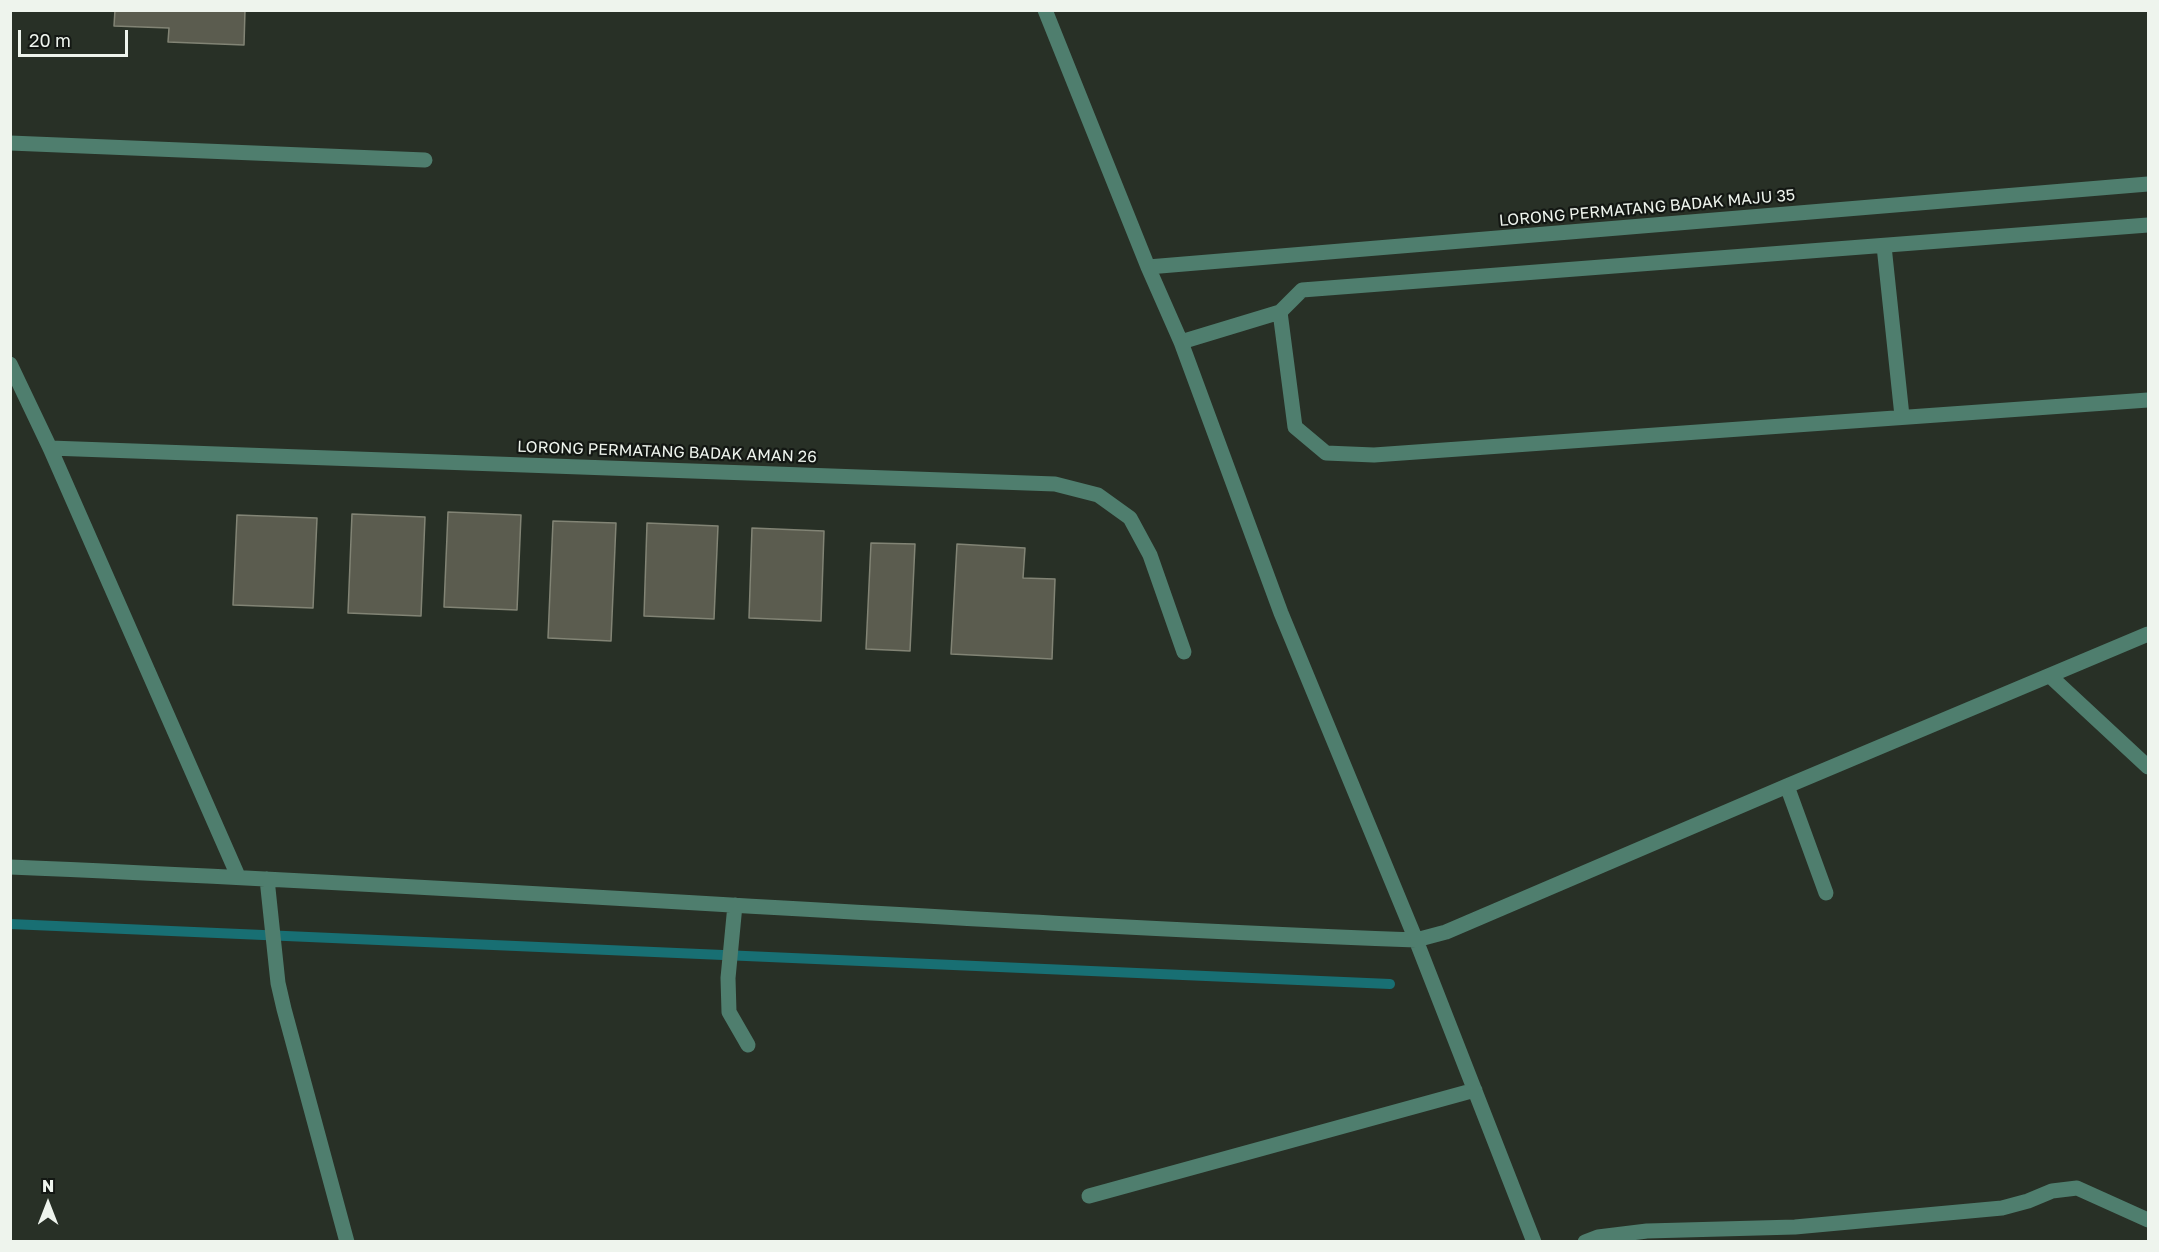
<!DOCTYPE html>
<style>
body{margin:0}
#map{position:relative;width:2159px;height:1252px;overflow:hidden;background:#283026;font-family:"Golos Text",sans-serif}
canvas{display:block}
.frame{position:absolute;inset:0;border:12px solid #eef4ed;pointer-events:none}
.north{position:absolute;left:18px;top:1174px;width:60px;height:60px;-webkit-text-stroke:4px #131713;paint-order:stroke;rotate:0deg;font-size:16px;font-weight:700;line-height:24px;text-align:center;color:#eef4ed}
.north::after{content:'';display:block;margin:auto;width:21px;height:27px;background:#eef4ed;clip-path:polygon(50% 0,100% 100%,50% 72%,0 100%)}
.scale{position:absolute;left:18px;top:30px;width:110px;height:27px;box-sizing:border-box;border:3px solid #eef4ed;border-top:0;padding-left:8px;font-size:18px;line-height:21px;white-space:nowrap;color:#eef4ed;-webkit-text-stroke:4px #131713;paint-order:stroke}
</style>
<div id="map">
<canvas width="2159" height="1252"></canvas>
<div class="frame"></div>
<div class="north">N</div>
<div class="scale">20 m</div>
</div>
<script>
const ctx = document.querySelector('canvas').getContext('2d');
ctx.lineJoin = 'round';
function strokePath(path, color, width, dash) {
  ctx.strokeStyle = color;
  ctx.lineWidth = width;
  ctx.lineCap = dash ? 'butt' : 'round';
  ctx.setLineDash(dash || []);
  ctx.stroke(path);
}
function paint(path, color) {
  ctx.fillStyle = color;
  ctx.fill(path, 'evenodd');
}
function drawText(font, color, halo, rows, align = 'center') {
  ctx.font = font + ' "Golos Text",sans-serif';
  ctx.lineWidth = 4.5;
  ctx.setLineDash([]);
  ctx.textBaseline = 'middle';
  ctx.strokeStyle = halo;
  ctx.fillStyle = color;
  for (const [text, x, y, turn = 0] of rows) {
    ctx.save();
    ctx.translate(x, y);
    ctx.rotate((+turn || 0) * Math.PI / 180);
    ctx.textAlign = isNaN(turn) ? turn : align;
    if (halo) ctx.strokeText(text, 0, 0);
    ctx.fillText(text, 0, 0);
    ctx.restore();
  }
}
strokePath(new Path2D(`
 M10 924 1390 984`), '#186f73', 10);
const building = new Path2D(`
 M115 10H245L244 45 168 42 169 28 114 26Z
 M448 512 521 515 517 610 444 607Z
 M352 514 425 517 421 616 348 613Z
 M237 515 317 518 313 608 233 605Z
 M553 521 616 523 611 641 548 638Z
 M647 523 718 526 714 619 644 616Z
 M752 528 824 531 821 621 749 618Z
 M871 543 915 544 910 651 866 649Z
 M957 544 1025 548 1023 578 1055 579 1052 659 951 654Z`);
paint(building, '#5b5c4f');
strokePath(building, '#828475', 1.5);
strokePath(new Path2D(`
 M1045 10 1148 267 1181 342 1281 613 1416 940 1534 1242
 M10 143 425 160
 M1884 246 1902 416
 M1148 267 2148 184
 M1280 312 1295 427 1326 453 1374 455 2148 400
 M1181 342 1280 312 1302 290 2148 225
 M10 364 50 448 238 876
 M50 448 1055 484 1098 495 1130 518 1150 555 1184 652
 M2050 676 2148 767
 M1787 786 1826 893
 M10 867C479 886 947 922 1416 940L1446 932 1787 786 2148 634
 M267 879 278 983 284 1009 347 1242
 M735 905 728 978 729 1012 748 1045
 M1089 1196 1475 1090
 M1585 1242 1598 1237 1647 1231 1795 1227 2002 1208 2028 1201 2052 1191 2077 1188 2148 1220`), '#4f7e6e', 15);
drawText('16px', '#eef4ed', '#131713', [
 ["LORONG PERMATANG BADAK MAJU 35",1647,208,-5],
 ["LORONG PERMATANG BADAK AMAN 26",667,452,2]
]);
</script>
